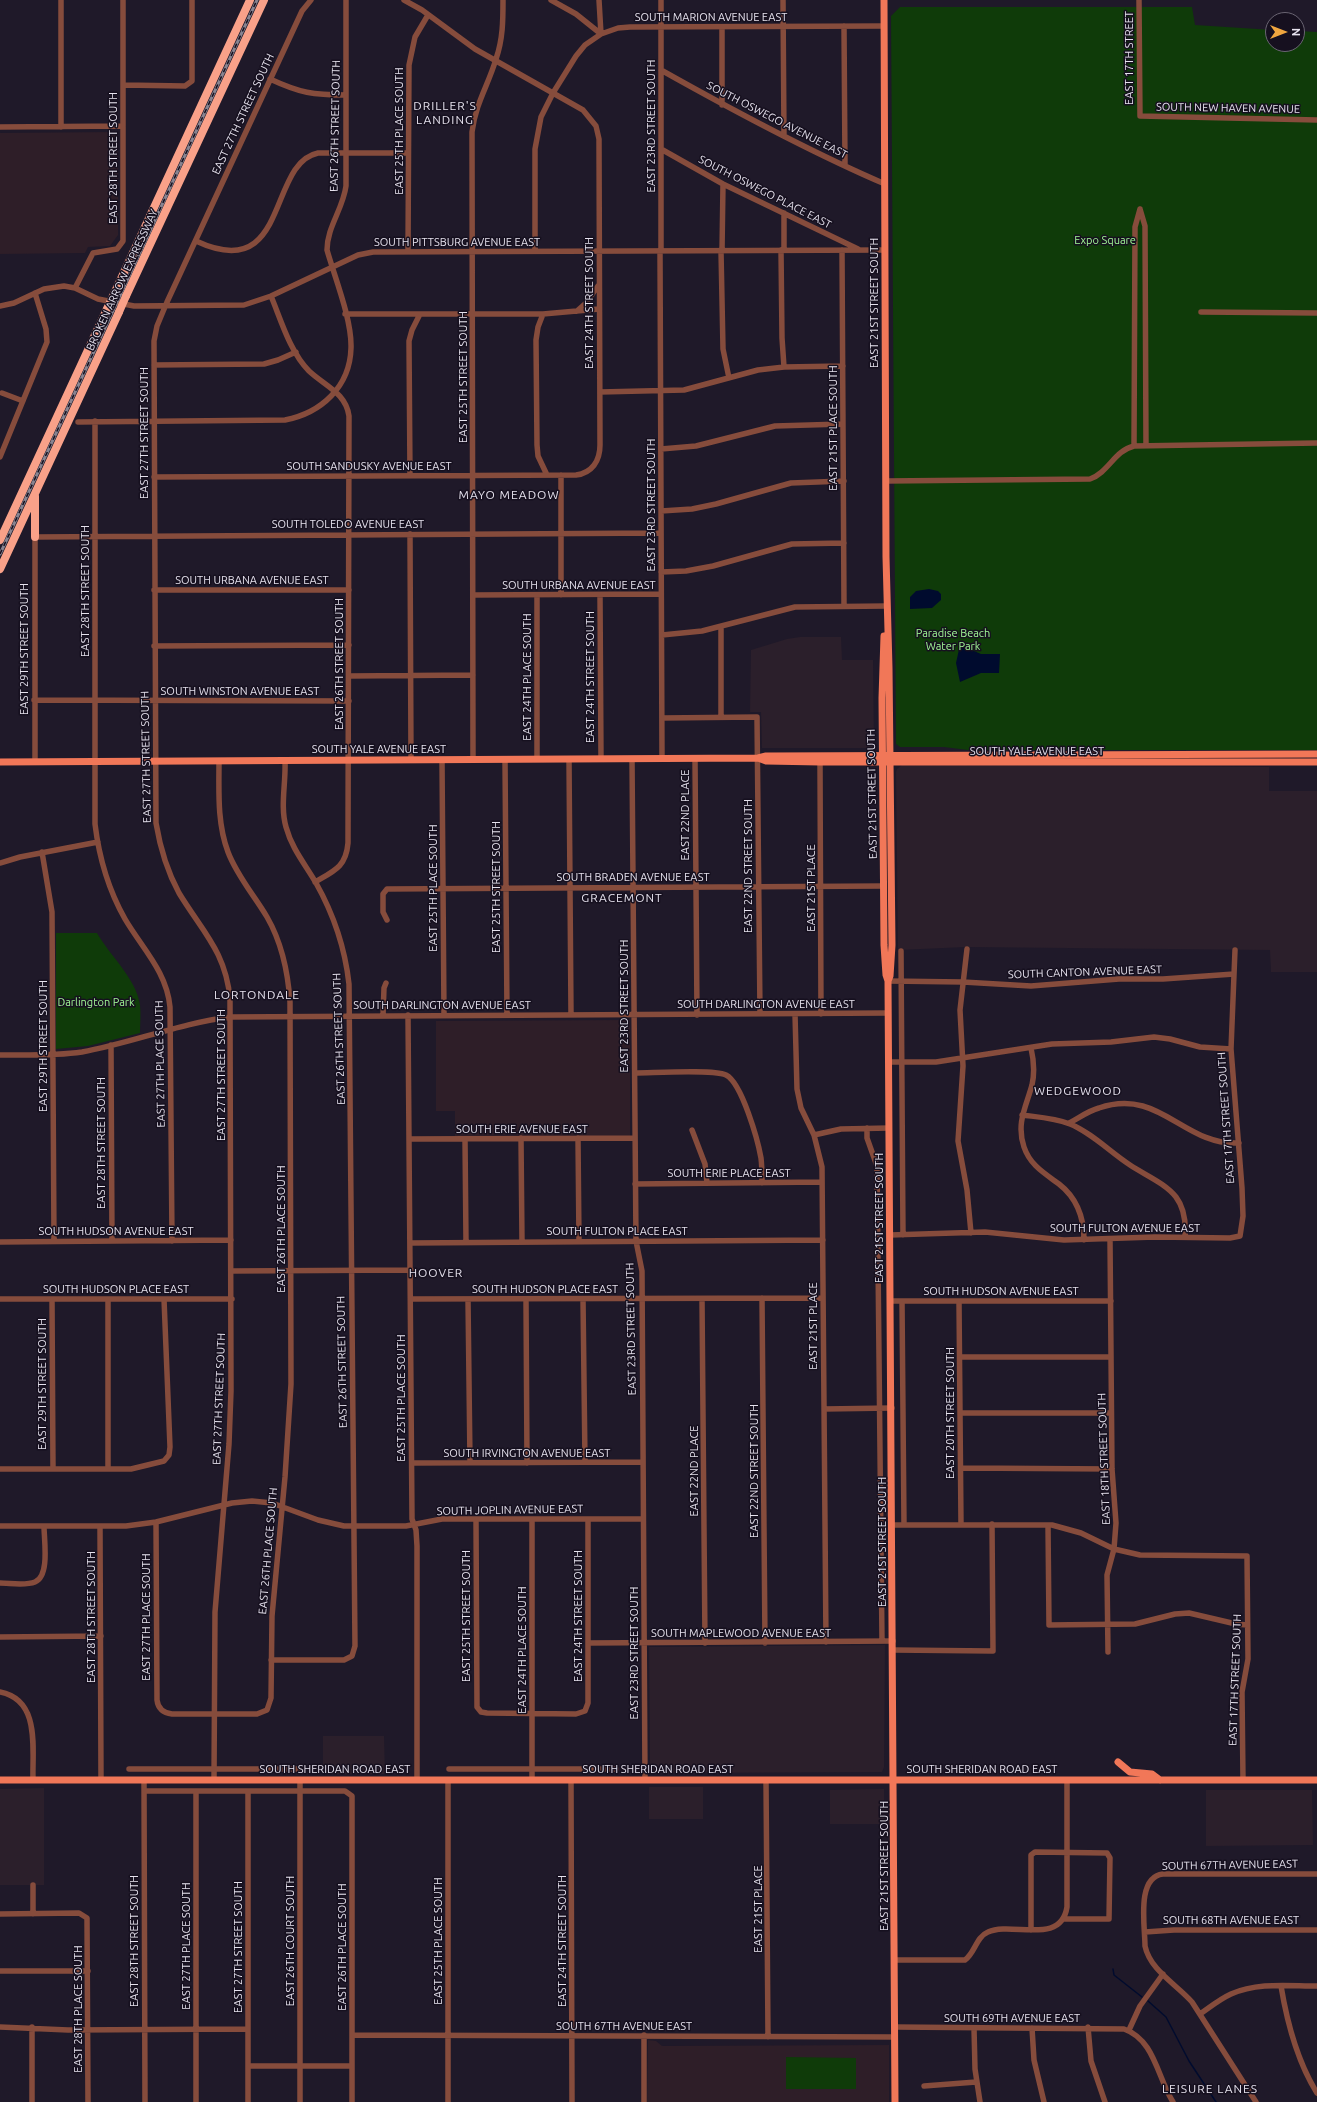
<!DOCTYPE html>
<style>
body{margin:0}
#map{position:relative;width:1317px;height:2102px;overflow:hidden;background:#1f1929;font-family:Ubuntu,sans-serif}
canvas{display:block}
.north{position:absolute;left:1265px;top:12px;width:40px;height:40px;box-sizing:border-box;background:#16101f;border:1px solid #696472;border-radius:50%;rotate:90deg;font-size:11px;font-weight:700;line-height:16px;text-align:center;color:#e6e2ee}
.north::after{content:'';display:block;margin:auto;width:14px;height:18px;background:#f0a63f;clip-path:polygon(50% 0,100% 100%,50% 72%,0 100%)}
</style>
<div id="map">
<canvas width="1317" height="2102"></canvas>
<div class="north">N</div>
</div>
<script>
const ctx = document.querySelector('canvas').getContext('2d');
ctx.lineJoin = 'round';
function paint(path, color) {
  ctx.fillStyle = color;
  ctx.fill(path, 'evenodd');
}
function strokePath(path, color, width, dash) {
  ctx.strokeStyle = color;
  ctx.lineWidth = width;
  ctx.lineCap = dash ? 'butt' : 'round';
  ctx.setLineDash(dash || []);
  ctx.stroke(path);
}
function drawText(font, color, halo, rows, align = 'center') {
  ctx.font = font + ' Ubuntu,sans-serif';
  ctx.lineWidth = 3;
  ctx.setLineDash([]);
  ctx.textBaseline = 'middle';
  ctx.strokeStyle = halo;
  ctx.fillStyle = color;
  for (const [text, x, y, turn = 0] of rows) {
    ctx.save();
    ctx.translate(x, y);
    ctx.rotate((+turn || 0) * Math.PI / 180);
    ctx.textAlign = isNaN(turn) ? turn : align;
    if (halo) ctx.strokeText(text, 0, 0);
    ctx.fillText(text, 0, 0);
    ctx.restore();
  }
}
paint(new Path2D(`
 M800 637H841L842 660H873L874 748H762L761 712H750L751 650 787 639Z
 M902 765 1269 767V791H1317V972H1271L1270 950 966 947 898 950 896 772 897 769Z
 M885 1645 884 1767 882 1772 650 1773 649 1647Z
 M323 1736H384L385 1774H323Z
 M649 1787H703V1819H649Z
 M44 1788V1885H0V1789Z
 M884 1789V1824H830V1790Z
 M1206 1790H1312L1313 1845 1206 1846Z`), '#2b1f2b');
paint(new Path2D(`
 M118 132V235L110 246 88 247 85 253 0 254V133Z
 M630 1020V1136H455V1111H436V1021Z
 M648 2040 656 2041 662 2046 889 2045V2102H647Z`), '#2e1e28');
paint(new Path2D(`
 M900 7H1192L1195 25 1273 30V44H1297V31L1317 32V750H968L944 747H900L896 744 891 16Z
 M56 933H97C110 956 136 978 140 1005 141 1014 140 1024 140 1033L88 1046 56 1049Z
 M786 2057 856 2058V2089H786Z`), '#0f3b09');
paint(new Path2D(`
 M929 589 938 591 941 594V600L932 608 910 609V597L916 591Z
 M960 645 981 654H1000L999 673H981L960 682 956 663Z`), '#000b2e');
strokePath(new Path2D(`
 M1113 1969 1114 1975 1142 1997
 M1148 2001 1166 2017 1189 2061 1216 2102`), '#000b2e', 1.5);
strokePath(new Path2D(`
 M551 0 576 14 601 34 618 28 630 27 884 26
 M661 0V251
 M783 0 784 136
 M1139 0 1140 116 1317 120
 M844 26 845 165
 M661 70C734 111 808 151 885 184
 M270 79C300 93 313 95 346 95
 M123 85 185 86 192 81V0
 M722 105V27
 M0 127 123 126
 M61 127V0
 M661 149 723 184 858 249
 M1140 209 1145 226 1146 446
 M784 213V250
 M196 241C290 285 267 163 318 153H408
 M781 250 782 338 784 367
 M842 250 844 606
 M535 251V149L541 117 553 93 576 56 585 45 601 34 599 0
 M660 251 662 759
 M721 251 723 349 729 378
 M722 251 723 184
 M408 252 409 65 415 37 428 15
 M75 288 93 253 117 249 123 241V0
 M271 296C281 320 290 352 309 371 325 386 346 393 349 416L348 843C346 867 334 871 315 882
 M0 306 14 303 44 289 64 286 75 288 98 299 134 306 244 305 271 296 358 255 373 252 885 250
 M577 311 586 303 598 286
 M1201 312 1317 313
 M345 314H543L599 309
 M543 314 538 327 536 340 537 445 538 456 547 475
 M154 365 264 364 278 360 296 352
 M600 392 684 390 758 370 784 367 843 366
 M2 393 23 401
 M95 421V824C99 857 108 889 125 919 142 948 167 972 170 1007L172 1241
 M78 422 285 420C321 413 350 387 351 348 352 320 335 278 327 250 327 227 343 209 346 186V0
 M1134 446 1135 227 1140 209
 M661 449 696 446 775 426 843 424
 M0 457 47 342 46 329 35 293
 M561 475V595
 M410 476 409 341 412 330 420 314
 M154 477 576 475C592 473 600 461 600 445L599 139 596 126 583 110 475 49 422 10 404 0
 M886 481 1090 479C1109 472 1114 451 1134 446L1317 443
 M661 511 692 509 716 504 791 483 844 481
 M410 534 411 760
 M661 572 686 571 713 566 792 544 844 543
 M154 590H349
 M473 595 661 594
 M537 595V759
 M600 595 601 759
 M721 627V717
 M662 635 702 631 795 607 887 606
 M154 646 349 645
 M349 676 473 675
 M34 700 349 701
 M662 718 757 717 760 1014
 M695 758 697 1015
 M505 759 507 1015
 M569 759 571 1015
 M632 759 636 1241 642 1271 645 1780
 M442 760 444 1015
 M473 760 472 132C476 102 488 86 496 59 503 39 503 20 503 0
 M35 762V537L661 533
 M820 762 821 1014
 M42 852 52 912 54 1241
 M0 863 20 857 98 842
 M387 920 383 912V894L387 889 884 886
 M967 949 960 1010 963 1066 958 1141 967 1190 971 1233
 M901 951 903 1235
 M888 981 963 982 1031 986 1119 979H1163L1234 974
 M795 1014 797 1089 801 1108 814 1135 822 1167 826 1642
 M408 1015 412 1519 416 1530 417 1546V1780
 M383 1016 384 988 386 983
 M111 1045 112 1241
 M1031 1048C1034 1061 1035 1072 1032 1085 1026 1107 1016 1123 1024 1147 1030 1165 1044 1173 1059 1184 1077 1198 1084 1218 1084 1240
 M0 1055C27 1055 55 1056 82 1052 132 1043 180 1023 231 1017L888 1013
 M889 1062H936L1052 1044 1111 1042 1154 1037 1170 1039 1200 1047 1231 1049
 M635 1073C653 1073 713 1069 726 1075 742 1083 758 1141 761 1158 762 1166 762 1175 762 1183
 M1022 1115C1037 1117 1055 1118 1070 1124 1092 1133 1110 1152 1130 1165 1145 1175 1165 1183 1176 1197 1185 1209 1186 1223 1185 1237
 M1069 1123C1079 1118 1088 1111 1099 1108 1160 1087 1183 1146 1239 1143
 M867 1128V1138L877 1166 882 1641
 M692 1130 705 1164 707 1183
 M814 1135 841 1129 889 1128
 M521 1138 522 1242
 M578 1138 579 1242
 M409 1139 635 1138
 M465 1139 466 1242
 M635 1184 822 1182
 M890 1235 985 1232 1064 1240 1155 1237 1230 1238 1240 1236 1243 1216 1242 1188 1231 1049 1235 950
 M0 1242 231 1240
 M411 1243 823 1240
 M231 1271 411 1270
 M762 1298 765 1643
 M0 1299H232
 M52 1299 53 1469
 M108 1299V1469
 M411 1299 823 1298
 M468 1299 470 1462
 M526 1299 527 1463
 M583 1299 585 1462
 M702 1299 705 1643
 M891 1301H1111
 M902 1301 904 1525
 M959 1301 961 1525
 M960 1357H1111
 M824 1409 892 1408
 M960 1413H1111
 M412 1463 643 1462
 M961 1468 1112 1469
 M0 1469H131L164 1461 169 1455 170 1447 164 1299
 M476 1520 477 1707 481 1712 487 1713 576 1714 585 1711 588 1703V1520
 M156 1522 157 1700C158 1709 164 1713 172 1714H257L267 1710 271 1698 272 1616 285 1477 291 1384 290 1002C288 972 282 943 267 917 254 895 237 876 228 852 217 823 219 791 219 761
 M893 1525H1052L1081 1533 1114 1549 1140 1555 1247 1556 1248 1659 1242 1692 1243 1780
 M1048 1525 1049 1625 1135 1624 1175 1614 1189 1613 1236 1624 1247 1625
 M0 1526H126L156 1522 232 1503 252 1501 272 1503 318 1520 344 1526H406L442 1519H643
 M100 1526 101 1780
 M0 1583C10 1583 25 1586 35 1582 50 1576 44 1540 44 1526
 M0 1637 101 1636
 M588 1643 893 1641
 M893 1650 993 1651 992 1524
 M1108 1652 1107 1575 1114 1549 1116 1523 1112 1469 1110 1239
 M271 1660H344L352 1656 355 1646 349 984C345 948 334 915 316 883 305 864 292 849 286 827 280 806 286 783 285 761
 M0 1692C41 1700 32 1749 33 1780
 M129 1769H299
 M449 1769H616
 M214 1780 215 1612 229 1444 231 1391 230 999C226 952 202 931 179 893 167 871 160 847 156 823L154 341 157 326 167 302 302 11 311 0
 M300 1780V2102
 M532 1780V1520
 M571 1780 572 2102
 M766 1780 768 2037
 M144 1781 145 2102
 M144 1791H345L352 1796V2102
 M196 1791V2102
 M248 1791V2102
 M0 1914 79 1913 87 1918 88 2102
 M33 1914V1885
 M1031 1930V1855L1035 1852 1107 1853 1110 1858 1109 1919H1064
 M1145 1932 1174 1930H1317
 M895 1960H965C975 1953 976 1937 988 1932 1012 1921 1061 1946 1067 1907V1780
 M0 1971H88
 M1281 1986C1287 2022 1297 2061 1317 2093
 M1200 2014C1210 2007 1220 1999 1231 1994 1258 1982 1288 1986 1317 1986
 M0 2027 68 2030 248 2029
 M32 2027V2102
 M895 2027 1124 2029C1155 2040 1157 2077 1173 2102
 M1088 2027 1091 2061 1105 2102
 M974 2028 975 2069 980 2102
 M1032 2028 1034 2060 1044 2102
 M1129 2030 1140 2006 1163 1974
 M352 2035 895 2037
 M644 2035V2102
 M248 2066H352
 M924 2086 976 2082
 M448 2102V1780
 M1256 2102 1192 2002C1176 1984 1150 1970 1145 1946 1145 1926 1136 1877 1163 1874H1317`), '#864c3c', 5.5);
strokePath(new Path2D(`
 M884 0 886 557 889 668 892 945 890 976 888 981 895 2102
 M884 636 882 698 884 945 886 975 888 981
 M758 758 766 761 820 762H1317
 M0 762 758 758 766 756 1317 754
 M1118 1762 1130 1772 1152 1774 1160 1780
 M0 1780H1317`), '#f17758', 7);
strokePath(new Path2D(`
 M114 294 250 0
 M126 296 264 0
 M35 537V496
 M0 540 107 309
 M0 569 119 312`), '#f9a189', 8);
const rail = new Path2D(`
 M0 554 257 0`);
strokePath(rail, '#878390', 3);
strokePath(rail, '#16101f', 1.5, [4.5]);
strokePath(new Path2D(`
 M107 309 114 294
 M119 312 126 296`), '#f9a189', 8);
drawText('11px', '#e6e2ee', '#16101f', [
 ["SOUTH MARION AVENUE EAST",711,17],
 ["EAST 17TH STREET",1129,58,-90],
 ["SOUTH NEW HAVEN AVENUE",1228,108,1],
 ["EAST 27TH STREET SOUTH",243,114,-65],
 ["SOUTH OSWEGO AVENUE EAST",777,120,27],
 ["EAST 26TH STREET SOUTH",335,126,-89],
 ["EAST 23RD STREET SOUTH",651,126,-90],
 ["EAST 25TH PLACE SOUTH",399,131,-90],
 ["EAST 28TH STREET SOUTH",113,158,-90],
 ["SOUTH OSWEGO PLACE EAST",765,192,27],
 ["SOUTH PITTSBURG AVENUE EAST",457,242],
 ["BROKEN ARROW EXPRESSWAY",122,280,-65],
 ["EAST 24TH STREET SOUTH",589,303,-90],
 ["EAST 21ST STREET SOUTH",874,303,-90],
 ["EAST 25TH STREET SOUTH",463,377,-90],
 ["EAST 21ST PLACE SOUTH",833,428,-90],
 ["EAST 27TH STREET SOUTH",144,433,-90],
 ["SOUTH SANDUSKY AVENUE EAST",369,466],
 ["EAST 23RD STREET SOUTH",651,505,-90],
 ["SOUTH TOLEDO AVENUE EAST",348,524],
 ["SOUTH URBANA AVENUE EAST",252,580],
 ["SOUTH URBANA AVENUE EAST",579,585],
 ["EAST 28TH STREET SOUTH",85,591,-90],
 ["EAST 29TH STREET SOUTH",24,649,-90],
 ["EAST 26TH STREET SOUTH",339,664,-90],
 ["EAST 24TH PLACE SOUTH",527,677,-90],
 ["EAST 24TH STREET SOUTH",590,677,-90],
 ["SOUTH WINSTON AVENUE EAST",240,691],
 ["SOUTH YALE AVENUE EAST",379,749],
 ["SOUTH YALE AVENUE EAST",1037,751],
 ["EAST 27TH STREET SOUTH",146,757,-91],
 ["EAST 21ST STREET SOUTH",872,794,-91],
 ["EAST 22ND PLACE",685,815,-90],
 ["EAST 22ND STREET SOUTH",748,866,-90],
 ["SOUTH BRADEN AVENUE EAST",633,877],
 ["EAST 25TH STREET SOUTH",496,887,-90],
 ["EAST 25TH PLACE SOUTH",433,888,-90],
 ["EAST 21ST PLACE",811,888,-90],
 ["SOUTH CANTON AVENUE EAST",1085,972,-2],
 ["SOUTH DARLINGTON AVENUE EAST",766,1004],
 ["SOUTH DARLINGTON AVENUE EAST",442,1005],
 ["EAST 23RD STREET SOUTH",624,1006,-90],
 ["EAST 26TH STREET SOUTH",339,1039,-92],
 ["EAST 29TH STREET SOUTH",43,1046,-90],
 ["EAST 27TH PLACE SOUTH",160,1064,-91],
 ["EAST 27TH STREET SOUTH",221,1075,-90],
 ["EAST 17TH STREET SOUTH",1226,1118,-94],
 ["SOUTH ERIE AVENUE EAST",522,1129],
 ["EAST 28TH STREET SOUTH",101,1143,-90],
 ["SOUTH ERIE PLACE EAST",729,1173],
 ["EAST 21ST STREET SOUTH",879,1218,-90],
 ["SOUTH FULTON AVENUE EAST",1125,1228],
 ["EAST 26TH PLACE SOUTH",281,1229,-90],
 ["SOUTH HUDSON AVENUE EAST",116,1231],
 ["SOUTH FULTON PLACE EAST",617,1231],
 ["SOUTH HUDSON PLACE EAST",116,1289],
 ["SOUTH HUDSON PLACE EAST",545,1289],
 ["SOUTH HUDSON AVENUE EAST",1001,1291],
 ["EAST 21ST PLACE",813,1326,-90],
 ["EAST 23RD STREET SOUTH",631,1329,-91],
 ["EAST 26TH STREET SOUTH",342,1362,-91],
 ["EAST 29TH STREET SOUTH",42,1384,-90],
 ["EAST 25TH PLACE SOUTH",401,1398,-90],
 ["EAST 27TH STREET SOUTH",219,1399,-88],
 ["EAST 20TH STREET SOUTH",950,1413,-90],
 ["SOUTH IRVINGTON AVENUE EAST",527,1453],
 ["EAST 18TH STREET SOUTH",1104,1459,-92],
 ["EAST 22ND PLACE",694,1471,-90],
 ["EAST 22ND STREET SOUTH",754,1471,-90],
 ["SOUTH JOPLIN AVENUE EAST",510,1510,-1],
 ["EAST 21ST STREET SOUTH",882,1542,-90],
 ["EAST 26TH PLACE SOUTH",268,1551,-85],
 ["EAST 25TH STREET SOUTH",466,1616,-90],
 ["EAST 24TH STREET SOUTH",578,1616,-90],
 ["EAST 28TH STREET SOUTH",91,1617,-90],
 ["EAST 27TH PLACE SOUTH",146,1617,-90],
 ["SOUTH MAPLEWOOD AVENUE EAST",741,1633],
 ["EAST 24TH PLACE SOUTH",522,1650,-90],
 ["EAST 23RD STREET SOUTH",634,1653,-90],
 ["EAST 17TH STREET SOUTH",1235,1680,-88],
 ["SOUTH SHERIDAN ROAD EAST",335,1769],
 ["SOUTH SHERIDAN ROAD EAST",658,1769],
 ["SOUTH SHERIDAN ROAD EAST",982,1769],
 ["SOUTH 67TH AVENUE EAST",1230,1865,-1],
 ["EAST 21ST STREET SOUTH",884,1866,-90],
 ["EAST 21ST PLACE",758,1909,-90],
 ["SOUTH 68TH AVENUE EAST",1231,1920],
 ["EAST 28TH STREET SOUTH",134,1941,-90],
 ["EAST 26TH COURT SOUTH",290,1941,-90],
 ["EAST 25TH PLACE SOUTH",438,1941,-90],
 ["EAST 24TH STREET SOUTH",562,1941,-90],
 ["EAST 27TH PLACE SOUTH",186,1946,-90],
 ["EAST 27TH STREET SOUTH",238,1947,-90],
 ["EAST 26TH PLACE SOUTH",342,1947,-90],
 ["EAST 28TH PLACE SOUTH",78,2009,-90],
 ["SOUTH 69TH AVENUE EAST",1012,2018],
 ["SOUTH 67TH AVENUE EAST",624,2026]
]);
drawText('11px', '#a0f795', '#16101f', [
 ["Expo Square",1105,240],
 ["Paradise Beach",953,633],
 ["Water Park",953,646],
 ["Darlington Park",96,1002]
]);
ctx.letterSpacing = '1px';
drawText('12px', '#e6e2ee', '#16101f', [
 ["DRILLER'S",445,106],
 ["LANDING",445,120],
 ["MAYO MEADOW",509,495],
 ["GRACEMONT",622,898],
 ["LORTONDALE",257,995],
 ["WEDGEWOOD",1078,1091],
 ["HOOVER",436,1273],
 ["LEISURE LANES",1210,2089]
]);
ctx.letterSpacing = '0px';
</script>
